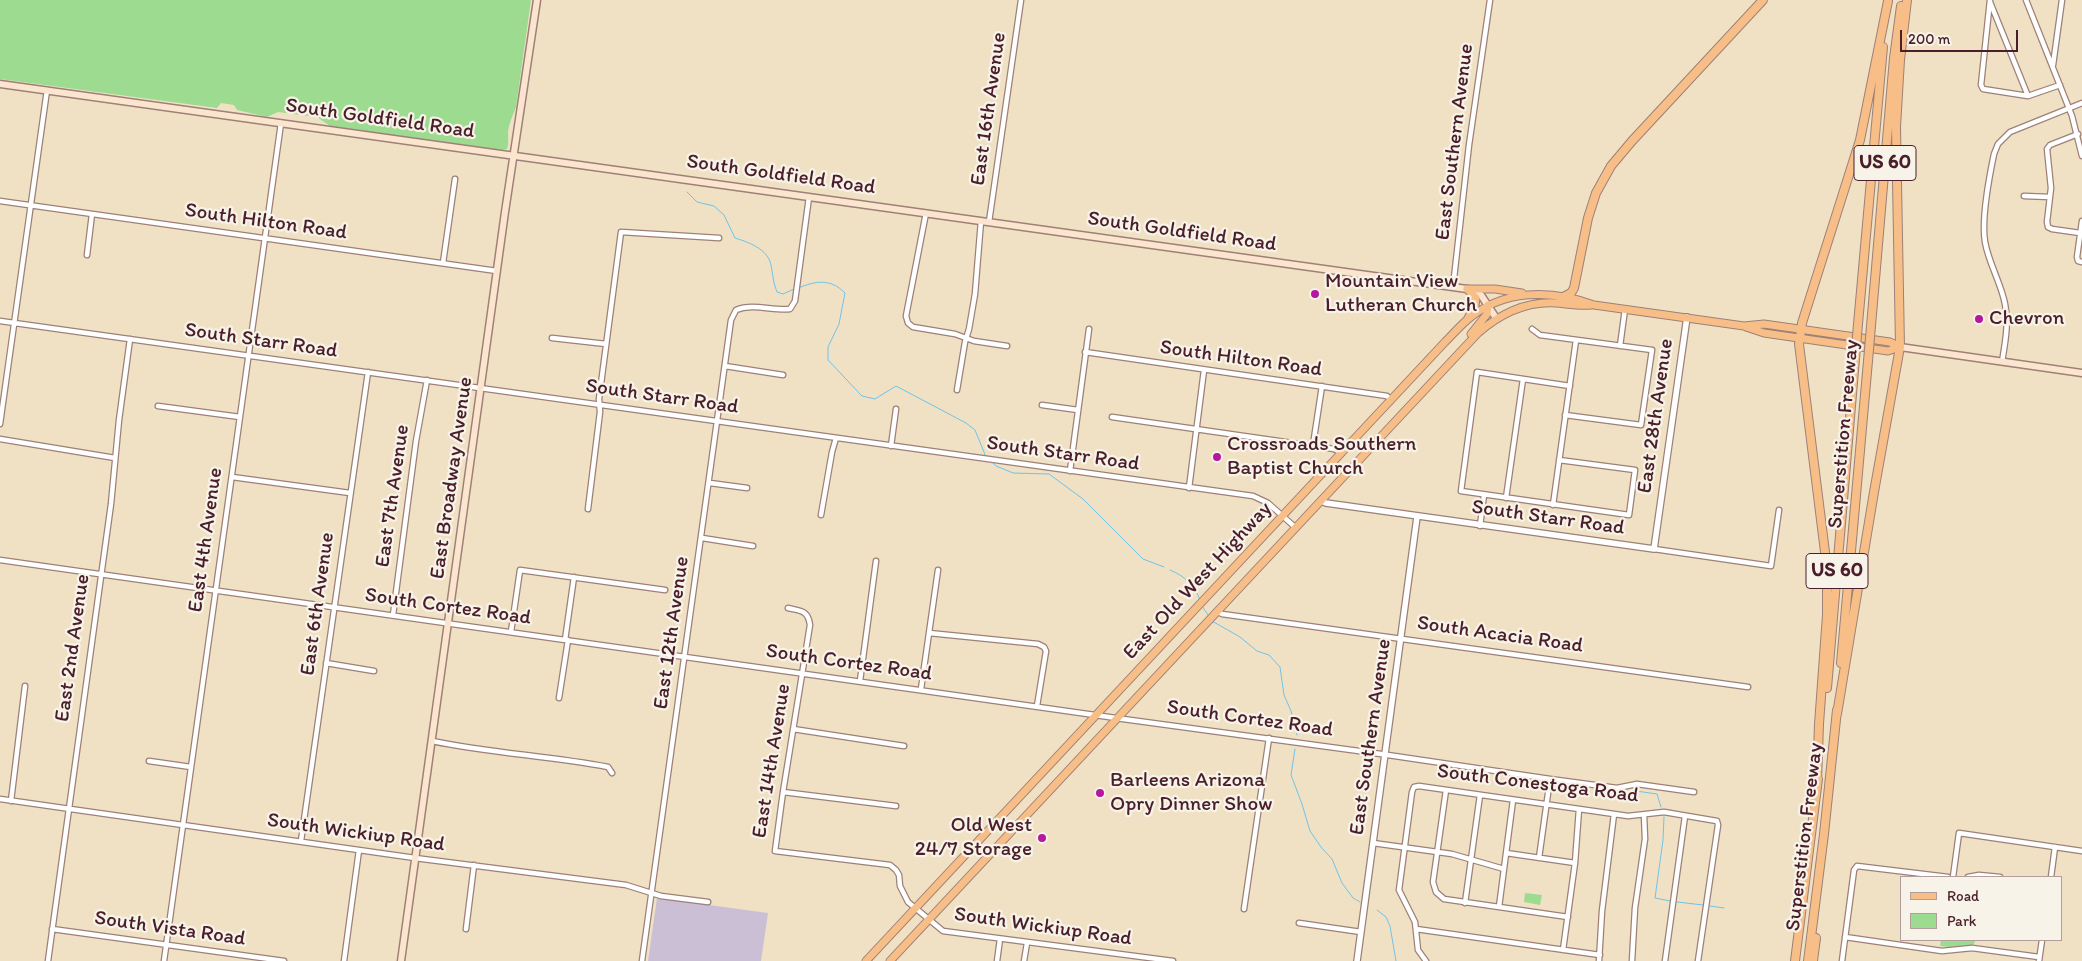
<!DOCTYPE html>
<style>
body{margin:0}
#map{position:relative;width:2082px;height:961px;overflow:hidden;background:#f0e1c4;font-family:Itim,sans-serif}
canvas{display:block}
.legend{position:absolute;left:1900px;top:876px;width:162px;height:65px;box-sizing:border-box;background:#f7f3e8;border:1px solid #b29e9c;margin:0;padding:6px 9px;list-style:none;font-size:15px;color:#4a1f2b}
.legend li{display:flex;align-items:center;gap:10px;height:25px}
.legend b{width:25px;border:1px solid #b29e9c}
.scale{position:absolute;left:1900px;top:30px;width:118px;height:22px;box-sizing:border-box;border:2px solid #4a1f2b;border-top:0;padding-left:6px;font-size:15px;line-height:18px;white-space:nowrap;color:#4a1f2b;-webkit-text-stroke:4px #f7f3e8;paint-order:stroke}
</style>
<div id="map">
<canvas width="2082" height="961"></canvas>
<ul class="legend">
<li><b style="height:6px;background:#f7be88"></b>Road</li>
<li><b style="height:14px;background:#9cdb90"></b>Park</li>
</ul>
<div class="scale">200 m</div>
</div>
<script>
const ctx = document.querySelector('canvas').getContext('2d');
ctx.lineJoin = 'round';
function paint(path, color) {
  ctx.fillStyle = color;
  ctx.fill(path, 'evenodd');
}
function strokePath(path, color, width, dash) {
  ctx.strokeStyle = color;
  ctx.lineWidth = width;
  ctx.lineCap = dash ? 'butt' : 'round';
  ctx.setLineDash(dash || []);
  ctx.stroke(path);
}
function drawText(font, color, halo, rows, align = 'center') {
  ctx.font = font + ' Itim,sans-serif';
  ctx.lineWidth = 4.5;
  ctx.setLineDash([]);
  ctx.textBaseline = 'middle';
  ctx.strokeStyle = halo;
  ctx.fillStyle = color;
  for (const [text, x, y, turn = 0] of rows) {
    ctx.save();
    ctx.translate(x, y);
    ctx.rotate((+turn || 0) * Math.PI / 180);
    ctx.textAlign = isNaN(turn) ? turn : align;
    if (halo) ctx.strokeText(text, 0, 0);
    ctx.fillText(text, 0, 0);
    ctx.restore();
  }
}
paint(new Path2D(`
 M657 898 768 913 761 961H648Z`), '#cbbfd5');
paint(new Path2D(`
 M0 0H531L516 107C513 115 509 123 508 132 508 138 509 143 507 149L502 150 330 126 317 117 278 112 267 117 237 110 234 105 221 103 217 108 0 79Z
 M1525 893 1542 895 1540 905 1524 902Z
 M1941 940H1976L1973 945 1950 947 1940 946Z`), '#9cdb90');
strokePath(new Path2D(`
 M687 192 697 202 714 206 724 215 735 238C748 242 768 249 771 265 773 275 773 282 777 292L783 294 794 289
 M798 288C816 281 830 278 845 293L839 324 828 347V360L862 396 875 399 896 386 966 423 975 430 986 457
 M991 461 996 466 1013 473 1049 474 1083 499 1143 559 1164 567
 M1170 570C1185 576 1195 586 1200 600
 M1202 606 1208 615
 M1212 621 1240 637 1257 651 1269 655 1280 667 1284 695 1291 711 1297 735
 M1295 749 1291 775 1302 804 1310 831 1321 847 1332 859 1342 883 1353 898 1360 902
 M1636 791 1657 794 1661 807
 M1664 817 1663 840 1655 898 1670 901
 M1677 902 1703 905
 M1710 906 1724 908
 M1377 910 1386 917 1390 926 1396 961`), '#6dc3ea', 1);
const minor = new Path2D(`
 M1990 0 1981 85 1983 89 2028 96 2060 85
 M2026 0 2072 116 2082 156
 M1990 2 2028 96
 M2053 65 2062 0
 M2078 134 2050 145 2047 149 2051 188 2047 222 2048 227 2052 229 2080 233
 M2024 196 2050 197
 M0 201 497 271
 M926 213 906 316 908 323 913 327 955 334 974 341 1007 346
 M2082 221 2077 257 2078 261 2082 262
 M989 222 1021 0
 M87 255 92 214
 M443 263 455 179
 M1453 287 1469 145 1490 0
 M0 321 1253 496 1268 503 1296 528
 M1532 329 1540 335 1652 350 1641 425 1565 415
 M552 338 606 344
 M1620 346 1625 309
 M1085 352 1387 396 1391 400
 M2002 362C2005 343 2009 324 2005 304 2001 283 1989 264 1985 242 1981 218 1989 178 1994 154L1998 144 2010 132 2082 103
 M725 366 783 375
 M957 390 965 342 969 329 975 294 981 221
 M1042 405 1078 410
 M158 406 240 417
 M1112 417 1334 449 1342 453
 M0 424 47 90
 M0 439 115 458
 M1313 445 1322 386
 M891 446 896 409
 M1559 460 1635 470 1629 515 1461 491 1477 372 1570 386
 M1070 471 1089 329
 M232 477 350 493
 M710 483 747 488
 M1189 488 1204 370
 M1506 498 1523 379
 M1553 505 1576 340
 M588 509 600 412 599 399 621 232 719 238
 M821 515 832 452 836 438
 M1480 526 1484 495
 M702 538 753 546
 M1654 549 1771 566 1779 510
 M0 560 1123 719 1381 754 1550 779 1617 788 1637 784 1694 792
 M788 608C801 611 808 610 810 625L783 792 775 851 890 865 896 870 899 875 900 886 908 902 943 931 1173 961
 M1217 611 1222 614 1748 687
 M393 615 416 441 427 380
 M511 632 520 570 665 590
 M929 633 1038 644 1044 647 1046 651 1037 706
 M565 640 574 577
 M326 663 374 671
 M860 681 876 561
 M921 689 938 570
 M559 698 568 640
 M793 729 904 746
 M432 741C490 753 549 756 608 767L612 773
 M149 761 191 767
 M1446 790 1433 882 1436 892 1444 899 1568 917
 M783 792 896 806
 M0 799 415 858 626 885 661 896 708 902
 M11 801 25 686
 M301 841 368 372
 M1373 843 1452 854 1504 869
 M1506 853 1575 863
 M1539 858 1550 779
 M1953 877 1959 833 2082 851
 M1968 877 1979 875 2000 877
 M2051 877 2055 847
 M1465 903 1480 795
 M1499 907 1513 800
 M1244 909 1269 738
 M1299 923 1361 932
 M52 929 284 961
 M466 929 474 865
 M1416 929 1600 955
 M1845 937 1942 951 1972 948 2039 957
 M1563 950 1575 863 1579 809
 M48 961 111 504 119 420 130 339
 M164 961 281 123
 M344 961 359 850
 M642 961 731 320 736 310C753 303 773 311 790 309L795 301 809 197
 M997 961 1000 939
 M1024 961 1027 943
 M1426 961 1418 950 1415 922 1399 890 1412 792 1414 787 1419 786 1628 816 1664 812 1717 821 1718 825 1698 961
 M1599 961 1602 911 1614 814
 M1632 961 1635 908 1645 839 1644 815
 M1665 961 1685 816
 M1842 961 1854 870 1857 866 1948 877
 M2039 961 2042 940`);
const tertiary = new Path2D(`
 M1321 501 1326 503 1654 549 1687 317
 M1357 961 1417 517`);
const secondary = new Path2D(`
 M0 84 1467 289 1481 295 1496 318
 M1900 347 2082 373
 M401 961 505 212 537 0`);
const primary = new Path2D(`
 M1467 289H1495L1522 293
 M1467 289 1476 298 1475 306 1468 318
 M1746 327 1764 333 1888 351 1900 347
 M1471 334 1487 314 1488 305
 M866 961 1445 342C1452 335 1459 327 1467 320 1503 289 1551 289 1594 305L1744 326 1764 324 1890 342 1900 347
 M890 961 1478 333C1500 314 1526 301 1556 303 1568 304 1579 306 1591 305`);
const motorway = new Path2D(`
 M1563 297 1571 293 1574 288 1588 218 1596 193 1611 166 1632 141 1763 0
 M1858 324 1883 47
 M1871 326 1894 58 1901 6
 M1841 663 1868 361
 M1827 688 1855 359
 M1837 714 1874 492 1900 347 1896 127 1900 60 1907 0
 M1817 783 1819 724 1827 615V568L1799 344 1802 323 1860 140 1888 1
 M1795 961 1818 779
 M1808 961 1824 834 1837 710
 M1813 961 1816 938`);
strokePath(minor, '#9d8078', 7);
strokePath(tertiary, '#9d8078', 8);
strokePath(secondary, '#9d8078', 9);
strokePath(primary, '#9d8078', 9);
strokePath(motorway, '#9d8078', 10);
strokePath(minor, '#fff', 4.5);
strokePath(tertiary, '#fff', 5.5);
strokePath(secondary, '#fce5cf', 6);
strokePath(primary, '#f7be88', 7);
strokePath(motorway, '#f7be88', 8);
const motorwayBridge = new Path2D(`
 M1855 359 1858 324
 M1868 361 1871 326`);
strokePath(motorwayBridge, '#9d8078', 10, []);
strokePath(motorwayBridge, '#f7be88', 8);
for (const [x, y, r, color] of [
 [1315,294,5,"#b5179e"],
 [1979,319,5,"#b5179e"],
 [1217,457,5,"#b5179e"],
 [1100,793,5,"#b5179e"],
 [1042,838,5,"#b5179e"]
]) {
  const dot = new Path2D();
  dot.arc(x, y, r, 0, 2 * Math.PI);
  ctx.fillStyle = color;
  ctx.fill(dot);
  strokePath(dot, '#f7f3e8', 2);
}
for (const [x, y, w] of [
 [1885,163,62],
 [1837,571,62]
]) {
  const box = new Path2D();
  box.roundRect(x - w / 2, y - 17.5, w, 35, 4);
  ctx.fillStyle = '#f7f3e8';
  ctx.fill(box);
  strokePath(box, '#4a1f2b', 1);
}
drawText('bold 20px', '#4a1f2b', null, [
 ["US 60",1885,163],
 ["US 60",1837,571]
]);
drawText('21px', '#4a1f2b', '#f7f3e8', [
 ["East 16th Avenue",989,109,-82],
 ["South Goldfield Road",380,119,8],
 ["East Southern Avenue",1455,142,-83],
 ["South Goldfield Road",781,175,8],
 ["South Hilton Road",266,222,8],
 ["South Goldfield Road",1182,232,8],
 ["South Starr Road",261,341,8],
 ["South Hilton Road",1241,359,8],
 ["South Starr Road",662,397,8],
 ["East 28th Avenue",1656,416,-82],
 ["Superstition Freeway",1844,434,-85],
 ["South Starr Road",1063,454,8],
 ["East Broadway Avenue",452,478,-82],
 ["East 7th Avenue",393,496,-82],
 ["South Starr Road",1548,518,8],
 ["East 4th Avenue",206,540,-82],
 ["East Old West Highway",1198,581,-47],
 ["East 6th Avenue",318,604,-82],
 ["South Cortez Road",448,607,8],
 ["East 12th Avenue",672,633,-82],
 ["South Acacia Road",1500,635,8],
 ["East 2nd Avenue",73,648,-82],
 ["South Cortez Road",849,663,8],
 ["South Cortez Road",1250,719,8],
 ["East Southern Avenue",1371,737,-82],
 ["East 14th Avenue",772,761,-81],
 ["South Conestoga Road",1538,784,7],
 ["South Wickiup Road",356,833,8],
 ["Superstition Freeway",1805,837,-83],
 ["South Wickiup Road",1043,927,8],
 ["South Vista Road",170,929,8]
]);
drawText('21px', '#4a1f2b', '#f7f3e8', [
 ["Mountain View",1325,282],
 ["Lutheran Church",1325,306],
 ["Chevron",1989,319],
 ["Crossroads Southern",1227,445],
 ["Baptist Church",1227,469],
 ["Barleens Arizona",1110,781],
 ["Opry Dinner Show",1110,805],
 ["Old West",1032,826,"right"],
 ["24/7 Storage",1032,850,"right"]
], 'left');
</script>
